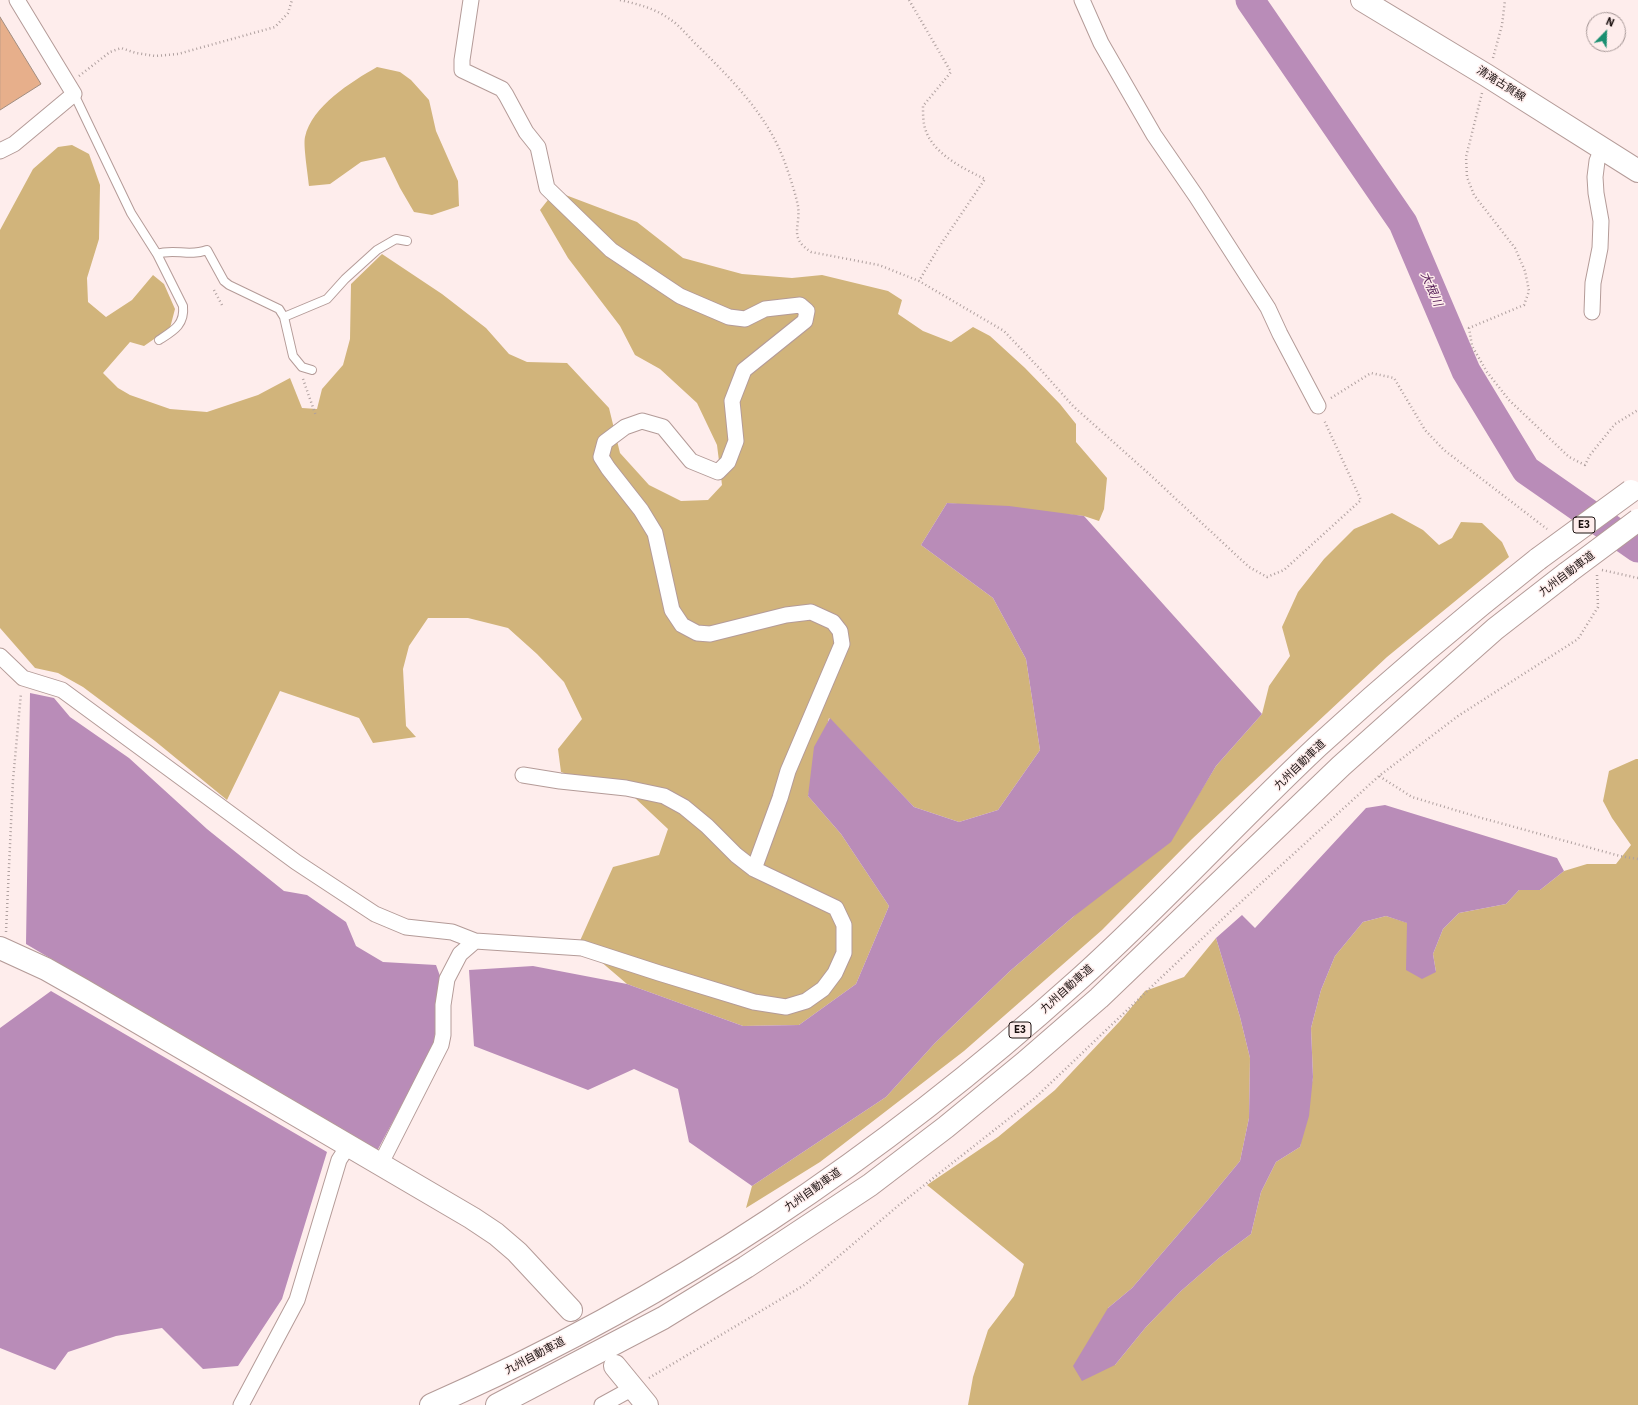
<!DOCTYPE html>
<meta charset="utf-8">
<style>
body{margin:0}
#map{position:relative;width:1638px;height:1405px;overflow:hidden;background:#feedec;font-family:"IBM Plex Sans",sans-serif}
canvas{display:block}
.north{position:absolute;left:1586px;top:12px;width:40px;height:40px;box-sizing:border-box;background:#feedec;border:1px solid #a49594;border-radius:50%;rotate:23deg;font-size:11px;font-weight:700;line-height:16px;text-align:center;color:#1c1211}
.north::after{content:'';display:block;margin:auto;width:14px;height:18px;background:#1a8f71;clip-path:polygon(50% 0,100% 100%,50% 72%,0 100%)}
</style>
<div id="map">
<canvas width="1638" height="1405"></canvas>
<div class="north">N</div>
</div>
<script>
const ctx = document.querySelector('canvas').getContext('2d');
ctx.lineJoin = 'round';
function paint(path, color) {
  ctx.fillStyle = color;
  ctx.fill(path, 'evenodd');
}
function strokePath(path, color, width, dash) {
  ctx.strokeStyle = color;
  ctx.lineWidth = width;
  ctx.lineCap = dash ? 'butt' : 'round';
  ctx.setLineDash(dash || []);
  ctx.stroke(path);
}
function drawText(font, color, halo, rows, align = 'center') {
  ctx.font = font + ' "IBM Plex Sans","Noto Sans JP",sans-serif';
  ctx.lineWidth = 3;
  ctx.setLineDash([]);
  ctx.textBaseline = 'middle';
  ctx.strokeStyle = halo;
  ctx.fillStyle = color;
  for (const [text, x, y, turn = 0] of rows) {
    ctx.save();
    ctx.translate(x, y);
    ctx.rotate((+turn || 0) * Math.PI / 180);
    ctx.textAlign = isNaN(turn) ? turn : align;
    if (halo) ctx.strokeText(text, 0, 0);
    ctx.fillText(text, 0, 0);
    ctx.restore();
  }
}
paint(new Path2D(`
 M377 67 400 72 411 80 429 100 436 131 458 181 459 206 432 215 414 212 400 188 385 157 361 162 330 184 309 186C308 175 303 145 305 137 312 106 351 82 377 67Z
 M72 145 89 154 100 185 99 239 87 278 88 302 106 317 132 300 153 275 164 284 175 309 170 328 144 346 130 342 103 373 118 388 130 395 170 409 207 412 258 395 290 378 302 408 317 409 322 389 343 365 350 339 351 284 382 254 442 294 486 328 509 354 527 362 567 363 609 408 620 453 649 485 681 501 708 500 722 485 717 445 697 403 660 369 635 355 620 326 568 258 540 210 555 191 637 222 683 258 742 274 792 278 822 275 888 291 902 300 898 314 923 331 951 342 973 327 990 336 1025 368 1060 404 1076 424V442L1107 478 1104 509 1099 521 1084 516 947 503 921 545 993 598 1026 659 1040 750 998 810 959 822 914 807 829 718 808 796 841 834 889 906 856 984 799 1025 743 1026 627 984 579 943 613 867 659 855 668 829 635 798 561 772 558 749 582 719 564 682 537 654 508 628 468 618H428L409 646 403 669 406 726 416 737 373 743 359 718 280 691 227 800 155 741 83 687 58 673 35 668 0 628V230L33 169 58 147Z
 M1392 513 1423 530 1439 545 1452 538 1461 522 1482 523 1502 542 1509 557 1387 657 1192 839 1102 930 964 1051 820 1162 746 1208 752 1186 886 1097 935 1043 1010 971 1073 917 1194 802 1216 766 1262 714 1269 686 1290 656 1282 627 1298 592 1324 559 1354 529Z
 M1636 759H1638V1405H968L973 1377 988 1330 1014 1296 1024 1264 927 1185 998 1137 1055 1090 1120 1021 1145 991 1184 977 1216 938 1240 1017 1250 1058 1249 1118 1240 1161 1207 1201 1132 1288 1108 1308 1115 1365 1146 1327 1181 1291 1219 1258 1251 1234 1261 1192 1276 1162 1300 1147 1313 1077 1311 1028 1321 990 1335 956 1363 922 1386 916 1408 923 1436 972 1433 954 1443 929 1459 913 1506 904 1519 890H1540L1564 871 1587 864H1616L1631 845 1612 818 1603 801 1609 771Z`), '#d1b47b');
paint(new Path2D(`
 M947 503 1009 506 1084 516 1262 714 1216 766 1171 842 1073 917 1010 971 935 1043 886 1097 752 1186 689 1142 678 1089 634 1069 588 1090 474 1046 469 970 533 966 627 984 743 1026 799 1025 856 984 889 906 841 834 808 796 814 747 830 718 914 807 959 822 998 810 1040 750 1026 659 993 598 921 545Z
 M30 693 54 698 70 717 129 758 207 829 284 891 307 895 346 922 356 946 383 962 436 965 440 976 434 1045 377 1151 26 944Z
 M1385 805 1557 858 1564 871 1540 890H1519L1506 904 1459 913 1443 929 1433 954 1436 972 1422 979 1406 970 1407 923 1386 916 1363 922 1335 956 1321 990 1311 1028 1313 1077 1309 1116 1300 1147 1276 1162 1261 1192 1251 1234 1219 1258 1181 1291 1146 1327 1115 1365 1082 1381 1073 1366 1108 1308 1132 1288 1207 1201 1240 1161 1249 1118 1250 1058 1240 1017 1216 938 1242 915 1255 928 1366 808Z
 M51 991 327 1152 282 1299 238 1366 203 1369 162 1328 116 1336 68 1352 55 1370 0 1348V1028Z`), '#b98cb8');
strokePath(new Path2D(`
 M1250 0 1403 223 1466 371 1526 470 1638 548`), '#b98cb8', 29);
const building = new Path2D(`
 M0 17 41 84 0 110Z`);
paint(building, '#e7af8b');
strokePath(building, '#a18d80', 1);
const lane = new Path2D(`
 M74 94 131 213 157 254C174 248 189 257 207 250L224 281 229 285 279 309 284 317 327 299 345 279 377 250 396 239 407 241
 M157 254 183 306C185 325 173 331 159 340
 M284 317 293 356 302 367 312 370`);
const street = new Path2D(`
 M471 0 462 60V70L502 89 506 95 526 132 538 147 547 188 611 250 680 296 729 317 745 319 765 309 800 305 807 311 805 321 744 370 732 401 736 441 728 462 718 472 691 461 663 427 642 421 625 427 605 442 601 457 608 468 641 510 655 533 672 610 682 625 697 633 710 634 786 615 811 612 833 622 840 631 842 644 788 771 780 798 754 869
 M1082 0 1101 43 1154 135 1196 196 1268 308 1280 334 1318 406
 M0 151 14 144 74 94 17 0
 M1592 312 1593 283 1600 248 1601 221 1596 193 1595 177 1597 161 1602 149
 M0 656 23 678 62 690 296 862 375 914 406 927 452 932 475 941 582 948 659 973 754 1002 786 1007 806 1001 823 989 835 973 844 953V925L836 908 754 869 736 855 707 826 684 807 664 796 626 788 560 781 523 775
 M380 1165 441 1045 443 1035V1005L447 979 460 954 475 941
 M241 1405 297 1300 339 1160 348 1146
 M602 1405 633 1388`);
const secondary = new Path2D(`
 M1362 0 1486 75 1638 171
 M0 948 46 969 83 990 472 1218 496 1234 517 1252 571 1310
 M615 1366 647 1405`);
const highway = new Path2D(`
 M431 1405C667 1302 885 1154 1076 982 1160 907 1236 823 1318 746 1389 681 1462 619 1538 559
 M497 1405 663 1318 746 1267 870 1185 946 1127 1024 1063 1099 998 1341 766 1425 691 1495 629 1567 573`);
strokePath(lane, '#b49b98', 10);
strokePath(street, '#b49b98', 17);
strokePath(secondary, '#b49b98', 24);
strokePath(highway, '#b49b98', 24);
strokePath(new Path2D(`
 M620 0C637 4 654 8 668 18 680 25 689 38 699 47 734 82 768 116 785 163 790 177 795 192 798 206 801 227 788 237 811 252L879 265 919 281 1004 331 1041 370 1073 406 1147 472 1249 567 1267 577 1284 570 1361 500 1324 420
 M909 0 951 72 923 106C923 112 923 118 924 124 929 152 962 168 985 179L939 247 919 281
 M1493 58 1502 25 1505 0
 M79 76 110 52 121 48 136 53 155 56 178 54 275 27 288 13 292 0
 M1482 93 1466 157 1467 177 1474 195 1515 248 1525 271 1529 291 1524 305 1469 328 1472 346 1487 372 1509 400 1569 457 1585 465 1590 455 1615 424 1638 410
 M214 290 223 307
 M303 379 316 416
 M1331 398 1371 373 1394 378 1425 430 1444 450 1547 529
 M1602 570 1638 578
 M1597 575 1598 607 1578 639 1458 716 1379 776 1412 797 1478 817 1620 856 1638 859
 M6 932 13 780 21 693
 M649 1378 806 1284 899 1205 1035 1098 1232 910 1379 776`), '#afa09f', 2.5, [1, 3]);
strokePath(lane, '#fff', 8);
strokePath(street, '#fff', 15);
strokePath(secondary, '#fff', 22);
strokePath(highway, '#fff', 22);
const highwayBridge = new Path2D(`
 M1538 559 1631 491
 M1567 573 1638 520`);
strokePath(highwayBridge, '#b49b98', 24, []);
strokePath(highwayBridge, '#fff', 22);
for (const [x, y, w] of [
 [1584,525,22],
 [1020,1030,22]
]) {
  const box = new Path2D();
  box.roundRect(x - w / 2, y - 8, w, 16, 3);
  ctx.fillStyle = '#feedec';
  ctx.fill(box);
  strokePath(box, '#1c1211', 1);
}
drawText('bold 10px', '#1c1211', null, [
 ["E3",1584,525],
 ["E3",1020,1030]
]);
drawText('11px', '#1c1211', '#feedec', [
 ["清滝古賀線",1501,84,32],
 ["九州自動車道",1567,574,-37],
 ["九州自動車道",1300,765,-44],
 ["九州自動車道",1067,989,-42],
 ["九州自動車道",813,1190,-35],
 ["九州自動車道",535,1356,-28]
]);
drawText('italic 12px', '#5c255d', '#feedec', [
 ["大根川",1431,289,67]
]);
</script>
